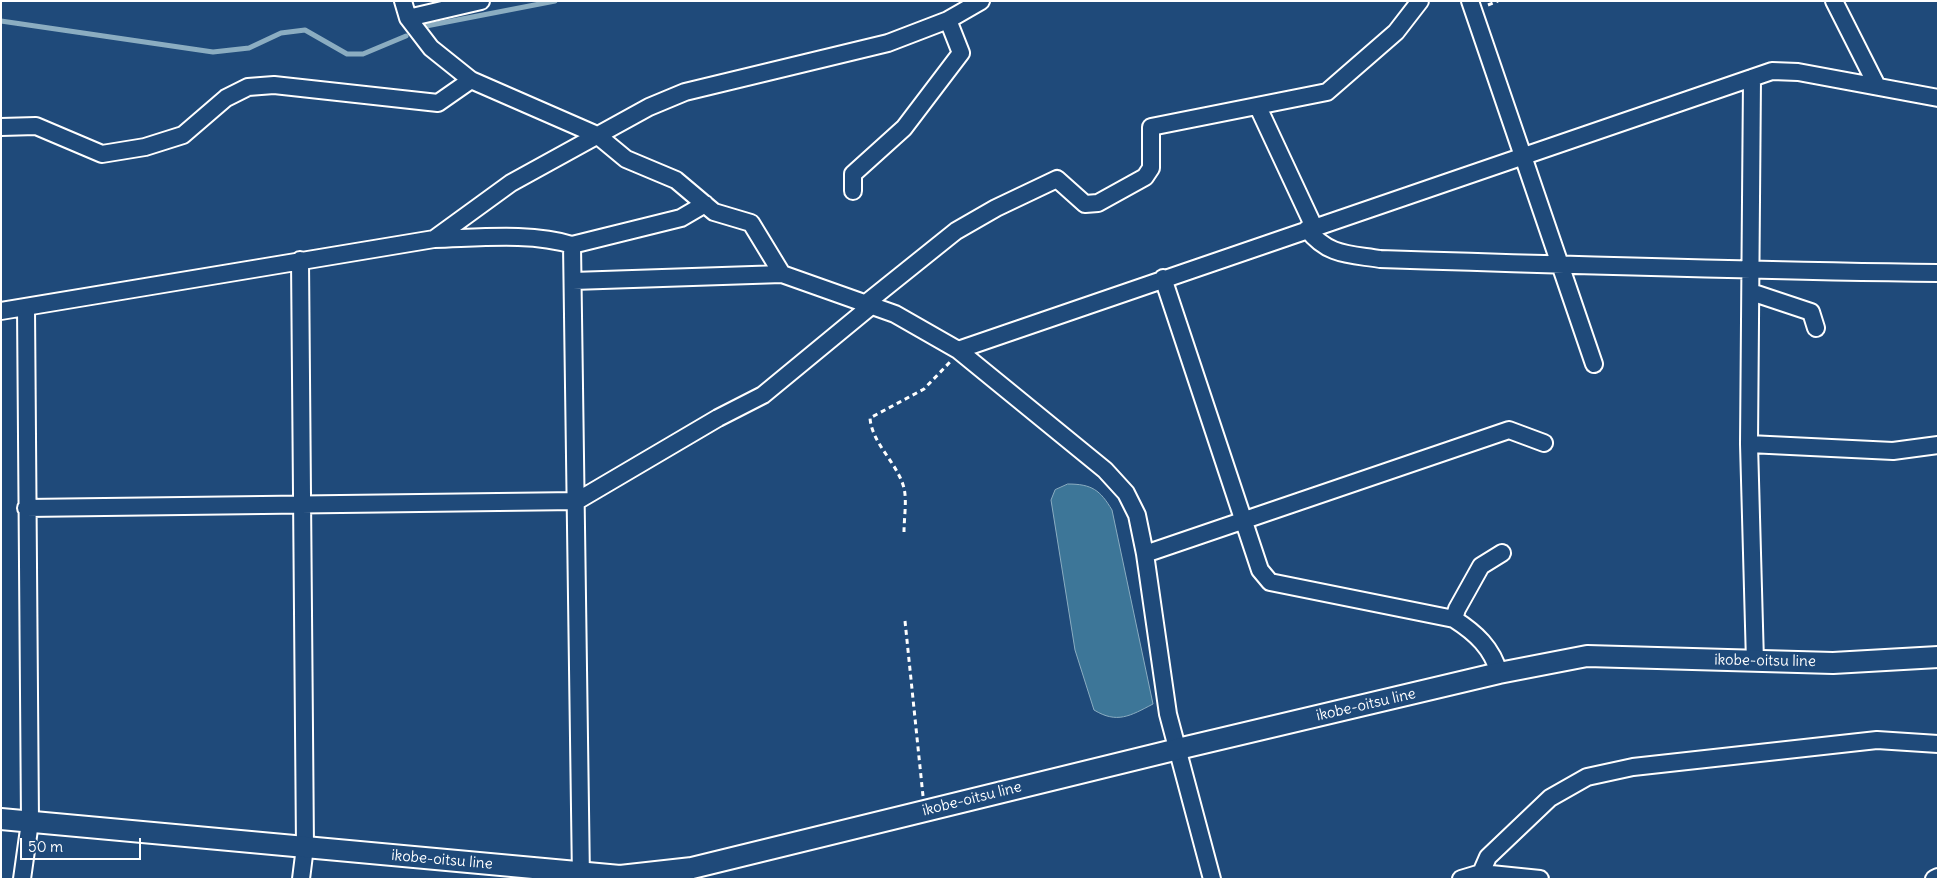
<!DOCTYPE html>
<style>
body{margin:0}
#map{position:relative;width:1939px;height:880px;overflow:hidden;background:#1f4a7a;font-family:Delius,sans-serif}
canvas{display:block}
.frame{position:absolute;inset:0;border:2px solid #fff;pointer-events:none}
.scale{position:absolute;left:20px;top:838px;width:121px;height:22px;box-sizing:border-box;border:2px solid #fff;border-top:0;padding-left:6px;font-size:15px;line-height:18px;white-space:nowrap;color:#fff;-webkit-text-stroke:4px #1f4a7a;paint-order:stroke}
</style>
<div id="map">
<canvas width="1939" height="880"></canvas>
<div class="frame"></div>
<div class="scale">50 m</div>
</div>
<script>
const ctx = document.querySelector('canvas').getContext('2d');
ctx.lineJoin = 'round';
function paint(path, color) {
  ctx.fillStyle = color;
  ctx.fill(path, 'evenodd');
}
function strokePath(path, color, width, dash) {
  ctx.strokeStyle = color;
  ctx.lineWidth = width;
  ctx.lineCap = dash ? 'butt' : 'round';
  ctx.setLineDash(dash || []);
  ctx.stroke(path);
}
function drawText(font, color, halo, rows, align = 'center') {
  ctx.font = font + ' Delius,sans-serif';
  ctx.lineWidth = 4.5;
  ctx.setLineDash([]);
  ctx.textBaseline = 'middle';
  ctx.strokeStyle = halo;
  ctx.fillStyle = color;
  for (const [text, x, y, turn = 0] of rows) {
    ctx.save();
    ctx.translate(x, y);
    ctx.rotate((+turn || 0) * Math.PI / 180);
    ctx.textAlign = isNaN(turn) ? turn : align;
    if (halo) ctx.strokeText(text, 0, 0);
    ctx.fillText(text, 0, 0);
    ctx.restore();
  }
}
const water = new Path2D(`
 M1068 484C1092 484 1100 490 1112 510L1153 704C1130 716 1117 724 1094 710L1075 650 1051 500 1055 490Z`);
paint(water, '#3d7698');
strokePath(water, '#8badc1', 1);
strokePath(new Path2D(`
 M1 21 213 52 249 48 281 33 305 30 347 54H363L406 36
 M426 26 555 1`), '#8badc1', 5);
const minor = new Path2D(`
 M403 1 408 18 431 48 471 80 597 135 626 159 676 180 714 212 751 223 782 274 895 314 958 350 1105 470 1126 493 1137 515 1145 554 1168 714 1212 879
 M1470 1 1594 364
 M1834 1 1877 86
 M408 18 481 1
 M1752 78 1749 444 1755 662
 M1258 107 1314 227
 M1 127 36 126 102 154 145 147 183 135 226 98 248 87 274 85 438 103 471 80
 M853 191V174L904 128 961 53 948 20
 M1307 229C1328 256 1349 254 1380 259 1566 265 1752 271 1938 273
 M434 239 511 183 649 107 685 92 888 43 948 20 981 1
 M572 245 681 218 705 204
 M300 260 305 847 301 879
 M1163 278 1260 570 1270 582 1454 619C1476 633 1492 648 1499 673
 M573 281 782 274
 M1751 292 1811 312 1816 328
 M865 304 956 231 996 208 1057 179 1085 204 1098 203 1145 177 1151 168V127L1327 92 1396 32 1420 1
 M1 311 434 239C477 238 532 232 572 245L581 879
 M958 350 1772 71 1798 72 1938 98
 M1749 444 1893 451 1938 445
 M26 508 577 501 718 418 763 395 871 306
 M1145 554 1509 430 1544 443
 M1454 619 1457 609 1481 566 1502 553
 M1481 873 1488 857 1550 798 1587 777 1633 767 1877 740 1938 744
 M22 879 30 822 26 308
 M1461 879 1481 873 1540 879
 M1934 879 1938 877`);
const major = new Path2D(`
 M1 819 620 876 692 868 1178 749 1499 673 1587 656 1833 663 1938 657`);
strokePath(minor, '#fff', 20);
strokePath(major, '#fff', 24);
strokePath(new Path2D(`
 M1488 5 1498 1
 M904 532C904 518 907 501 904 488 897 462 872 444 870 418L924 389 950 362
 M905 621 923 796`), '#fff', 3, [5, 4]);
strokePath(minor, '#1f4a7a', 16);
strokePath(major, '#1f4a7a', 20);
drawText('15px', '#fff', '#1f4a7a', [
 ["ikobe-oitsu line",1765,661,1],
 ["ikobe-oitsu line",1366,705,-13],
 ["ikobe-oitsu line",972,799,-14],
 ["ikobe-oitsu line",442,860,5]
]);
</script>
